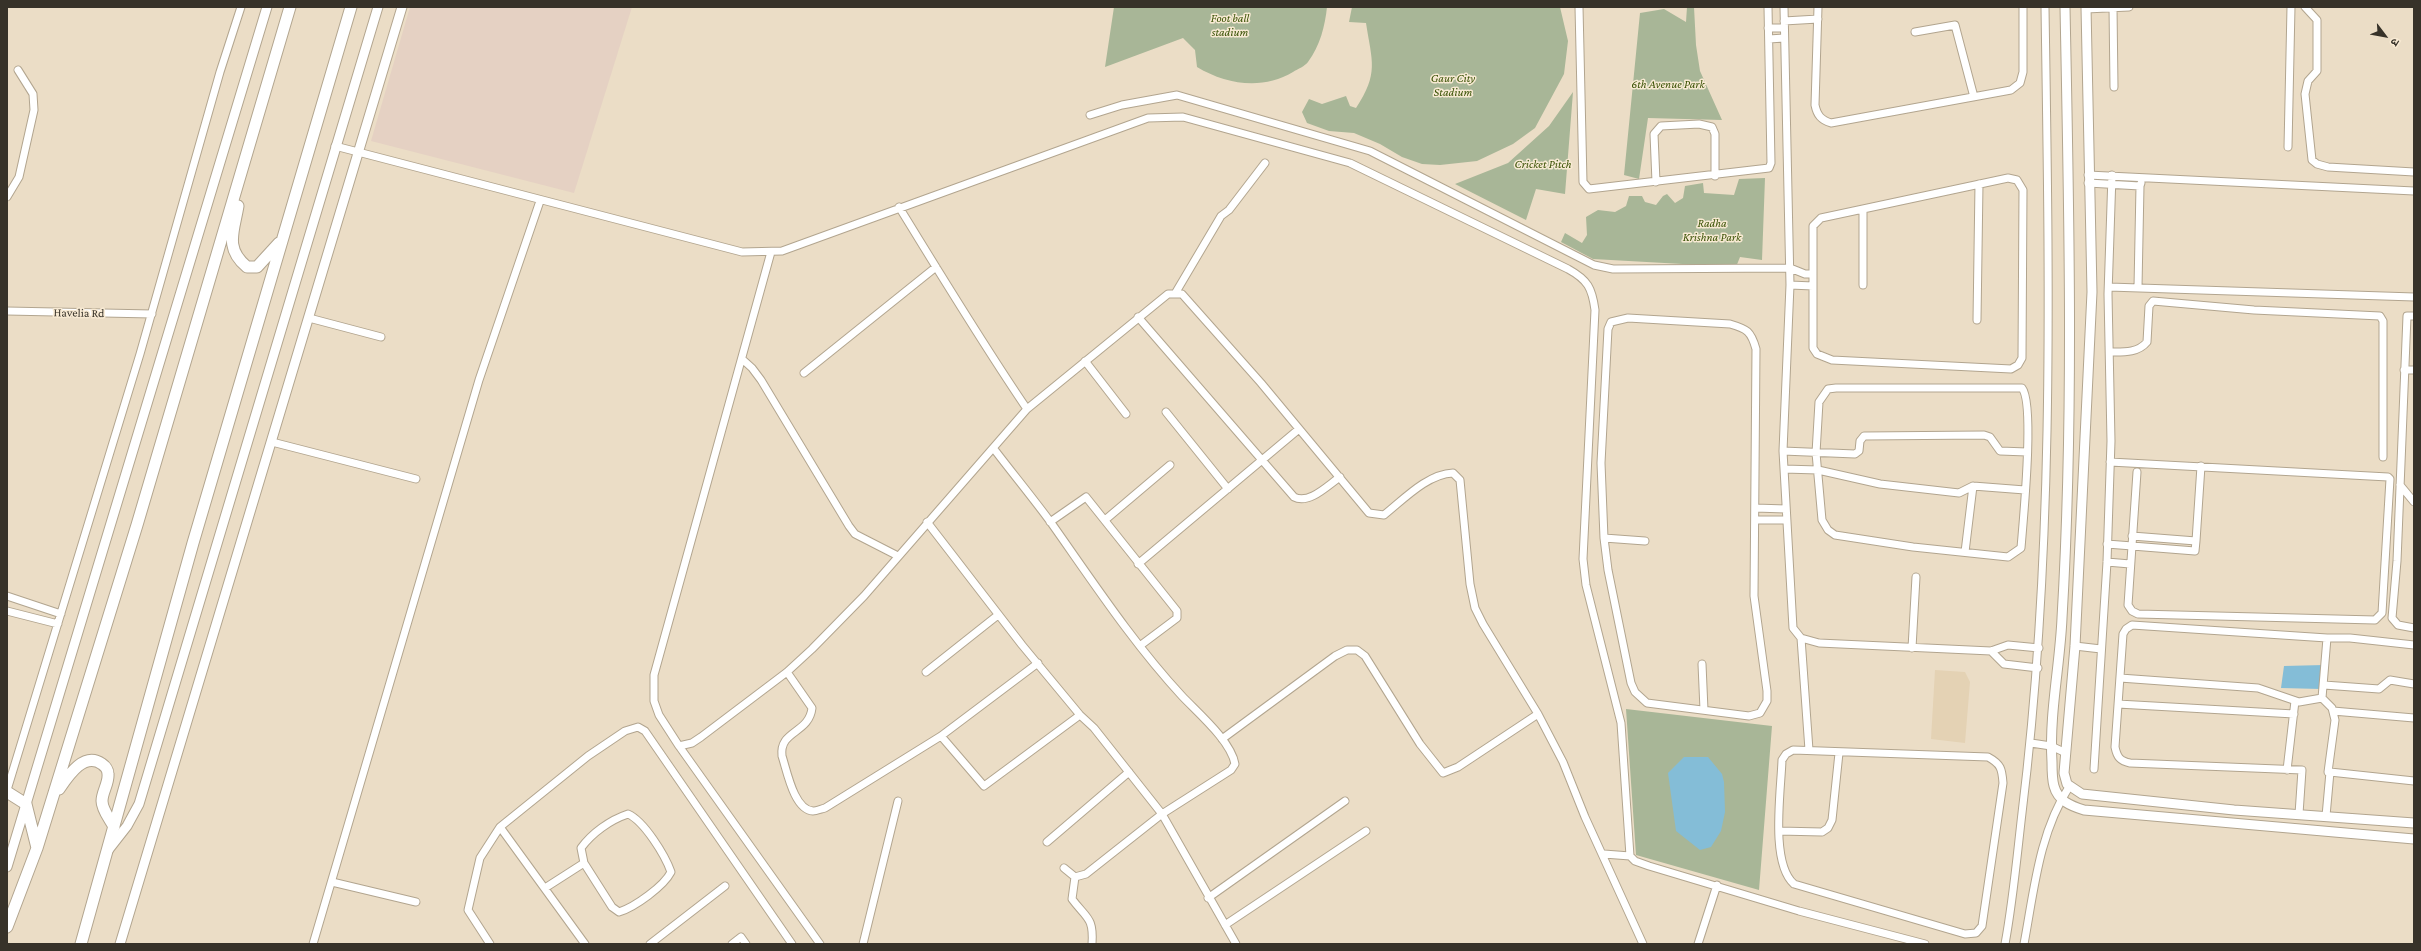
<!DOCTYPE html>
<meta charset="utf-8">
<style>
body{margin:0}
#map{position:relative;width:2421px;height:951px;overflow:hidden;background:#ebddc6;font-family:"Crimson Pro","Noto Sans Devanagari",serif}
canvas{display:block}
.frame{position:absolute;inset:0;border:8px solid #373229;pointer-events:none}
.north{position:absolute;left:2365px;top:16px;width:40px;height:40px;-webkit-text-stroke:3px #f8ead3;paint-order:stroke;rotate:122deg;font-size:11px;font-weight:700;line-height:16px;text-align:center;color:#373229}
.north::after{content:'';display:block;margin:auto;width:14px;height:18px;background:#373229;clip-path:polygon(50% 0,100% 100%,50% 72%,0 100%)}
</style>
<div id="map">
<canvas width="2421" height="951"></canvas>
<div class="frame"></div>
<div class="north">उ</div>
</div>
<script>
const ctx = document.querySelector('canvas').getContext('2d');
ctx.lineJoin = 'round';
function paint(path, color) {
  ctx.fillStyle = color;
  ctx.fill(path, 'evenodd');
}
function strokePath(path, color, width, dash) {
  ctx.strokeStyle = color;
  ctx.lineWidth = width;
  ctx.lineCap = dash ? 'butt' : 'round';
  ctx.setLineDash(dash || []);
  ctx.stroke(path);
}
function drawText(font, color, halo, rows, align = 'center') {
  ctx.font = font + ' "Crimson Pro",serif';
  ctx.lineWidth = 3;
  ctx.setLineDash([]);
  ctx.textBaseline = 'middle';
  ctx.strokeStyle = halo;
  ctx.fillStyle = color;
  for (const [text, x, y, turn = 0] of rows) {
    ctx.save();
    ctx.translate(x, y);
    ctx.rotate((+turn || 0) * Math.PI / 180);
    ctx.textAlign = isNaN(turn) ? turn : align;
    if (halo) ctx.strokeText(text, 0, 0);
    ctx.fillText(text, 0, 0);
    ctx.restore();
  }
}
paint(new Path2D(`
 M410 7H632L574 193 371 141Z`), '#e5d1c3');
paint(new Path2D(`
 M1935 670 1965 672 1970 682 1965 743 1931 739Z`), '#e4d2b4');
paint(new Path2D(`
 M1114 7H1327C1325 26 1320 46 1308 62 1305 66 1298 69 1293 72 1263 90 1227 85 1197 67L1195 50 1183 38 1105 67Z
 M1352 7H1560L1568 41 1564 74 1535 128 1513 144 1477 161 1440 165 1422 164 1402 157 1380 144 1354 133 1329 131 1307 123 1302 112 1309 99 1322 104 1346 96 1350 106 1356 108C1379 73 1372 62 1366 23L1349 22Z
 M1687 7H1694L1696 45 1700 71 1722 120 1648 118 1639 179 1624 175 1640 13 1664 9 1686 22Z
 M1573 92 1565 194 1536 189 1526 220 1455 184 1508 163 1549 126Z
 M1765 178 1762 260 1740 257 1736 267 1593 259 1561 242 1565 233 1582 243 1587 235 1586 217 1598 210 1615 212 1626 206 1629 196H1642L1645 202 1656 205 1663 196 1667 194 1675 203 1683 198 1685 186 1703 183 1704 193 1734 195 1739 179Z
 M1626 709 1772 726 1759 890 1636 855Z`), '#a8b697');
paint(new Path2D(`
 M2324 665 2321 689 2281 688 2284 666Z
 M1684 757H1708L1722 774 1724 782 1725 812 1721 831 1711 847 1700 850 1676 831 1668 773Z`), '#84bdd7');
const minor = new Path2D(`
 M1579 7 1583 182 1589 189 1769 168 1771 163 1768 7
 M1784 7 1790 285 1783 451 1793 628 1801 638 1819 643 1991 651 2008 645 2039 648
 M1818 7 1815 105C1817 115 1821 120 1831 123L2011 90 2020 83 2023 72V7
 M2113 7 2114 87
 M2305 7 2317 20V71L2308 81 2305 94 2312 160 2317 164 2328 167 2414 172
 M2086 9 2129 7
 M1784 21 1818 19
 M1768 28H1784
 M1915 32 1955 25 1974 97
 M1769 39 1784 38
 M1090 115 1122 105 1177 95 1370 151 1594 265 1613 269 1790 268 1805 274H1813
 M335 146 742 252 782 251 1148 118 1183 117 1350 163 1568 269C1588 280 1592 288 1595 310L1583 559 1586 585 1621 723 1630 856 1635 861 1649 866 1799 911 1925 944
 M2288 147 2291 7
 M2088 175 2414 191
 M2008 178 2017 180 2023 190 2022 358 2018 365 2011 369 1832 360 1817 354 1813 348V226L1821 218Z
 M1656 182 1654 134 1661 126 1699 124 1712 127 1715 134V176
 M2088 183 2140 186 2141 183
 M7 197 19 177 34 110 33 94 18 70
 M899 207C941 275 982 343 1027 409
 M771 252 654 675V701L659 715 679 746 820 944
 M1790 285 1813 286
 M1863 285V209
 M2109 287 2414 297
 M2138 287 2140 186
 M1176 292 1221 216 1229 210 1265 163
 M7 311 152 314
 M2414 316H2407L2397 561 2392 618 2398 625 2414 628
 M1138 317 1294 497C1309 505 1328 485 1340 477
 M309 318 381 337
 M1628 318 1730 324C1747 329 1751 331 1756 349L1754 596 1767 691V701L1760 713 1749 716 1647 703 1635 692 1631 683 1608 570 1604 538 1601 463 1608 329 1611 322Z
 M1977 320 1979 184
 M2111 352C2123 352 2138 353 2147 342L2149 306 2153 301 2254 310 2380 316 2383 321V457
 M742 359 752 368 761 380 849 526 855 534 898 556
 M1085 361 1126 414
 M2404 370H2414
 M804 373 936 267
 M1836 388H2022C2035 404 2023 522 2021 548L2008 557 1913 547 1835 535 1828 530 1822 520 1816 453 1819 402 1828 389Z
 M1166 412 1228 489
 M272 442 416 479
 M994 449C1013 474 1033 498 1052 524 1093 582 1133 643 1182 696 1198 713 1231 741 1235 764L1231 770 1162 814 1086 874 1075 877 1064 868
 M1783 451 1855 454 1859 451 1860 441 1864 436 1984 435 1990 437 2000 451 2027 452
 M2110 462 2388 477 2390 479 2382 613 2375 620 2138 614 2132 611 2128 605 2137 472
 M1784 469 1818 470 1880 484 1959 493 1973 486 2025 490
 M2400 485 2414 502
 M1755 508 1786 509
 M1105 520 1170 465
 M1755 520H1786
 M927 522 1022 645 1080 715 1094 728 1162 814 1236 944
 M1050 522 1086 497 1177 611V618L1141 645
 M1604 538 1645 541
 M2196 541 2201 466
 M2107 544 2195 551 2196 541 2132 536
 M1965 552 1973 486
 M2107 562 2130 564
 M1138 564 1299 429
 M7 596 61 614
 M7 611 58 624
 M1801 638 1809 750
 M2075 646 2101 649
 M1912 648 1916 577
 M1991 651 2004 664 2038 668
 M1702 664 1704 710
 M787 672 812 708C809 734 779 730 782 756 787 771 794 810 813 811 816 811 821 809 825 808L941 736 1038 663
 M926 672 998 615
 M2120 678 2258 688 2299 702 2322 698
 M2324 685 2379 689 2390 680 2414 684
 M2118 704 2294 714
 M2333 711 2414 718
 M941 736 984 786 1080 715
 M1222 739 1335 656 1347 650H1357L1365 656 1420 744 1443 773 1458 767 1538 714
 M2031 743 2051 746 2066 753
 M679 746 692 743 701 737 787 672 812 649 864 596 1027 409 1168 294H1182L1261 383 1369 513 1384 515C1403 500 1427 474 1453 473L1460 480 1470 584 1475 608 1483 624 1538 714 1563 762 1585 817 1643 944
 M1793 750 1988 757C2001 764 2002 769 2003 783L1982 926 1976 933 1965 934 1794 884C1770 863 1781 791 1782 760L1786 754Z
 M2094 769 2107 562 2111 441 2108 294 2112 175
 M2287 770 2295 701
 M2330 772 2414 781
 M7 790 140 354 220 72 241 7
 M628 814C644 821 665 855 671 872 664 886 635 907 619 912L612 907 584 863 581 848C592 833 610 820 628 814Z
 M2299 814 2302 770 2130 763C2120 761 2117 757 2115 747L2123 634 2126 629 2132 625 2327 638H2350L2414 645
 M2326 816 2330 772H2328L2335 720 2332 708 2322 698 2327 638
 M500 827 585 944
 M1779 831 1822 832 1828 828 1832 820 1839 753
 M1047 842 1129 772
 M1604 854 1630 856
 M1075 877 1072 899C1086 918 1094 917 1092 944
 M332 882 416 902
 M545 888 584 863
 M1208 898 1345 801
 M1225 925 1366 831
 M313 944 479 380 540 201
 M490 944 468 910 480 858 500 827 588 756 625 731 638 727 645 731 792 944
 M650 944 725 886
 M732 944 741 937 746 944
 M863 944 898 801
 M1698 944 1717 885
 M2005 944C2013 901 2017 856 2022 813 2055 546 2049 276 2045 7
 M2024 944C2034 891 2039 833 2069 787`);
const tertiary = new Path2D(`
 M2065 7C2069 211 2074 414 2062 618 2060 665 2049 714 2052 762 2052 769 2052 779 2054 786 2058 801 2071 806 2084 810L2414 839
 M2086 7 2092 292 2075 646 2064 773 2067 784 2082 794 2234 810 2414 823
 M109 849 127 826 139 804 378 7
 M7 867 267 7
 M120 944 402 7`);
const secondary = new Path2D(`
 M238 206C234 231 224 248 247 267H257L279 243
 M59 789C68 776 84 751 102 764 105 766 108 770 108 774 109 783 102 792 102 801 102 810 110 819 114 827
 M7 792 26 804 37 848
 M7 927 37 848 137 525 290 7
 M81 944 193 543 351 7`);
strokePath(minor, '#b2a58f', 9);
strokePath(tertiary, '#b2a58f', 11);
strokePath(secondary, '#b2a58f', 13);
strokePath(minor, '#fff', 7);
strokePath(tertiary, '#fff', 9);
strokePath(secondary, '#fff', 11);
drawText('italic 12px', '#395104', '#f8ead3', [
 ["Foot ball",1230,18],
 ["stadium",1230,32],
 ["Gaur City",1453,78],
 ["Stadium",1453,92],
 ["6th Avenue Park",1668,84],
 ["Cricket Pitch",1543,164],
 ["Radha",1712,223],
 ["Krishna Park",1712,237]
]);
drawText('12px', '#373229', '#f8ead3', [
 ["Havelia Rd",79,313,1]
]);
</script>
